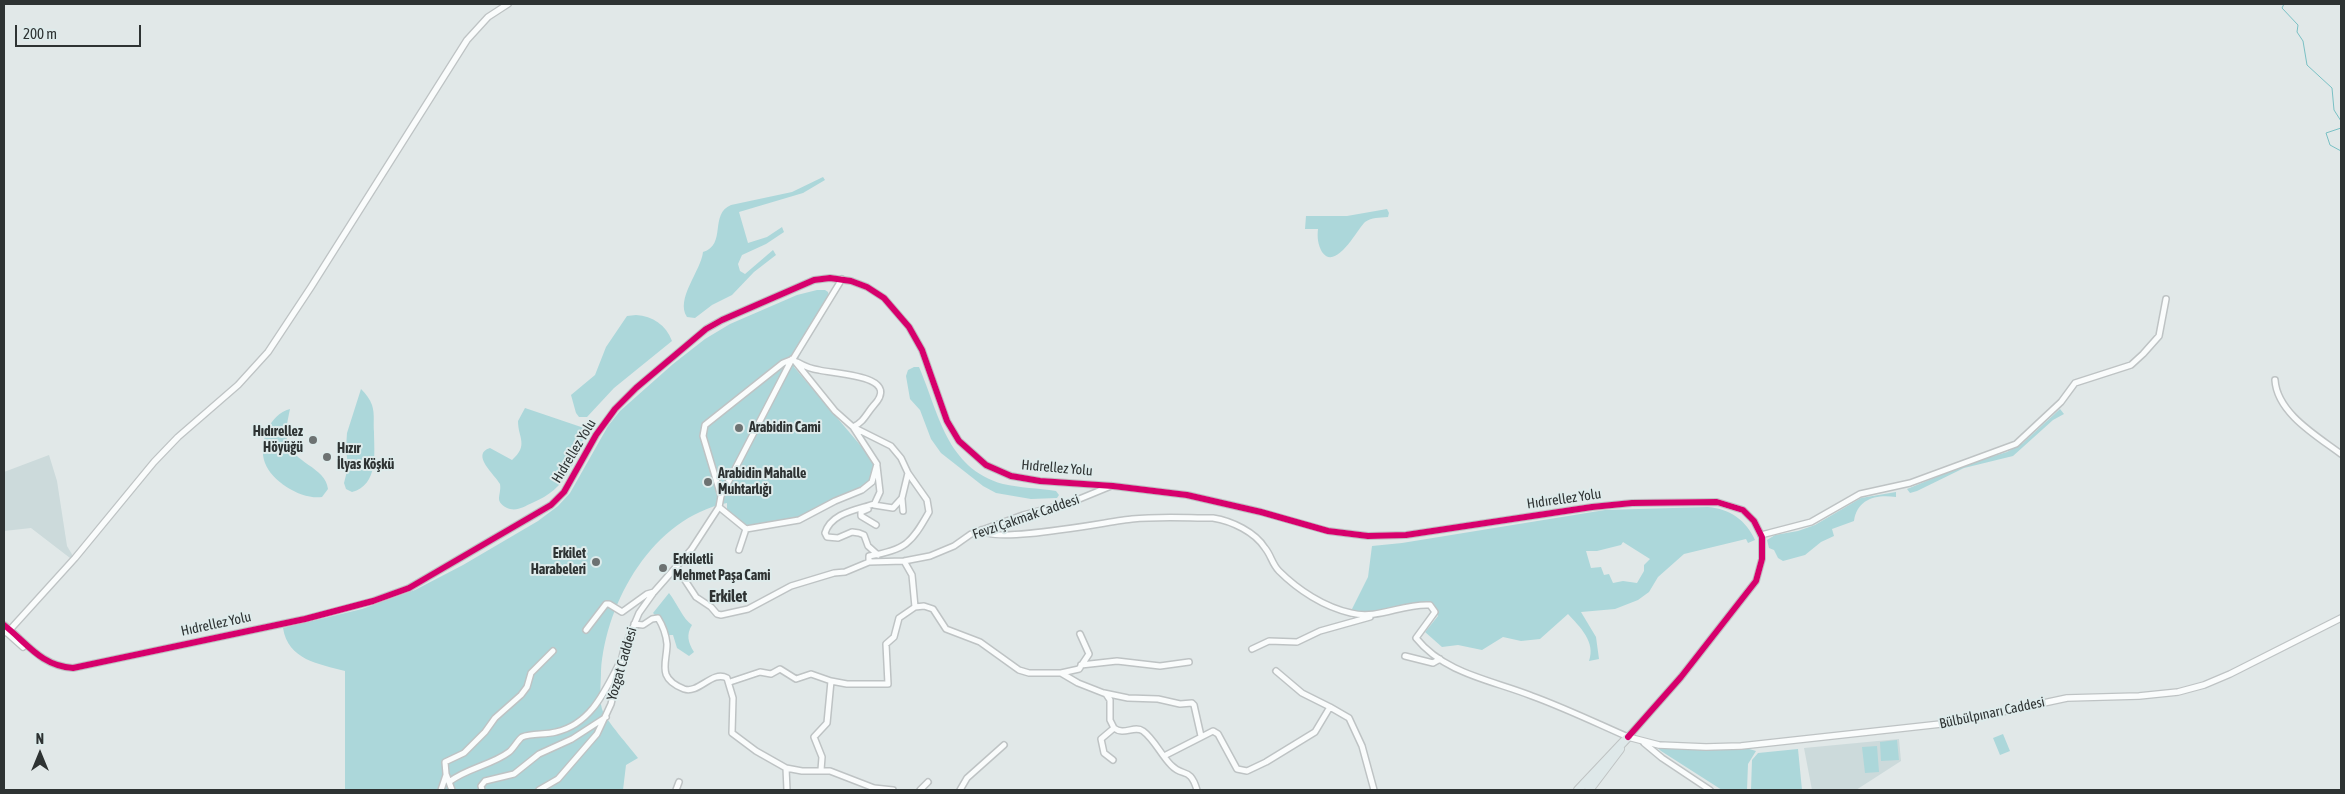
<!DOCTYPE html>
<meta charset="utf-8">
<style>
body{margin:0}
#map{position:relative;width:2345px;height:794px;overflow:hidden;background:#e1e8e8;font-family:"Asap Condensed",sans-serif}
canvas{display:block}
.frame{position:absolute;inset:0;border:5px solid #2e3333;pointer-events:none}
.north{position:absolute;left:15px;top:729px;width:50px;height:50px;-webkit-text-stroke:4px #deebeb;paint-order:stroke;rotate:0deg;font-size:14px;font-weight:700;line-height:20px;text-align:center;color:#2e3333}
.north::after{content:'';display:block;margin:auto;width:18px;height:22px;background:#2e3333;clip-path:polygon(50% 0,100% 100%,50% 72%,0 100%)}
.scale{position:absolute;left:15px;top:25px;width:126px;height:22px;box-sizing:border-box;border:2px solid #2e3333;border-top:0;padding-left:6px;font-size:15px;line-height:18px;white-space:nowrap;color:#2e3333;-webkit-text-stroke:4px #deebeb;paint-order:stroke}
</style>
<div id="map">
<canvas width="2345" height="794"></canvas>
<div class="frame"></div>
<div class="north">N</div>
<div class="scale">200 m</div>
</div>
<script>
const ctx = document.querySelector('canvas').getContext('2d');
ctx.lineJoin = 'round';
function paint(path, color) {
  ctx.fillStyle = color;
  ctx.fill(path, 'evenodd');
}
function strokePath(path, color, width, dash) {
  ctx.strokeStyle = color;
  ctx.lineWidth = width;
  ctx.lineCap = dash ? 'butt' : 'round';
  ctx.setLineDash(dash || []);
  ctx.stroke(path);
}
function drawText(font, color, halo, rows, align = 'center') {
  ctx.font = font + ' "Asap Condensed",sans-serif';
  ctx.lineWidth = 4;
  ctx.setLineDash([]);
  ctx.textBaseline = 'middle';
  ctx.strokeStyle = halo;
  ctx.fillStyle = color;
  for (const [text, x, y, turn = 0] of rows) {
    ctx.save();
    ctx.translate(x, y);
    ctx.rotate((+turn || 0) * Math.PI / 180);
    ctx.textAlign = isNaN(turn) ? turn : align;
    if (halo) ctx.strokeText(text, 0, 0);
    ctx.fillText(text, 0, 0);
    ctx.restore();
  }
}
paint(new Path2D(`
 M49 455 57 481 67 546 73 556 70 558 31 528 4 531V472Z
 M1899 739 1901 761 1856 790H1812L1804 748Z`), '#ccdadb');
paint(new Path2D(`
 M823 177 825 180 803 193 739 212 748 243 767 237 782 227 784 232 766 244 742 255 738 264 740 271 745 274 773 250 776 255 754 272 732 295 712 305 695 318 687 317C675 299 701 271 703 252 727 245 709 214 731 205L792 192Z
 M1387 209 1389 213 1388 217C1379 218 1372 217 1365 222 1358 228 1336 272 1322 252 1318 245 1317 237 1318 229H1305L1306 216H1347Z
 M817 290H825L828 292 829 296 794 367 872 459 877 472 870 486 803 519 745 527 727 510V503C653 518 606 601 601 671 601 683 599 698 602 709 606 721 630 747 638 758L626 765 623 790H345V671C319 664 288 660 283 628L362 609 415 590 463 565 538 521 558 506 570 493 608 426 620 411 673 364 705 339 730 324 797 295Z
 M636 315C653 316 666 325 672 341L614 388 587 417H579L576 413 571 395 595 375 606 347 627 316Z
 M914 367H919C939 413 946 468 1003 484 1020 488 1038 488 1056 491L1059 495 1057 498 1031 499 996 493 983 486 941 453 931 439 920 410 910 399 906 376 908 370Z
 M361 389C366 394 370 399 372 405 375 414 373 423 374 432 374 452 379 485 352 492L346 489 344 483 348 467 346 448 347 433Z
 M525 408 587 429C574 463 568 488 532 503 525 506 518 511 510 509 506 508 499 504 499 499 499 494 501 490 500 484 495 475 470 454 490 448L512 460C529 445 518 438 518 421Z
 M290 409C288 419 285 430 287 440 292 463 326 467 328 489L322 497C302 500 272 482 265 463 258 444 269 414 290 409Z
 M2060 409 2064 414 2053 420 2013 456 1964 468 1917 491 1910 493 1907 489 1971 463 2007 452 2023 443Z
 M1896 492V497C1876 494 1857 499 1854 521L1832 529 1834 536 1821 542 1805 555 1783 561 1778 558 1774 550 1769 548 1767 540 1775 535 1798 531 1815 525 1861 498Z
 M1708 507C1730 509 1746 520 1755 540L1748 543 1746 539 1684 554 1658 577 1649 592 1638 600 1615 609 1581 612 1596 637 1599 659 1589 661C1596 642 1580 627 1568 614L1540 639 1521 641 1503 637 1482 650 1458 645 1442 647 1425 632 1438 616 1433 606 1375 612 1351 611 1368 577 1372 546 1402 543 1605 510ZM1623 542 1650 559 1644 565V571L1637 583 1623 581 1613 583 1609 574 1604 575 1601 567 1591 568 1586 551H1597L1621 545Z
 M669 593C677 603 683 619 692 625 686 635 688 642 694 652L689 656 677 648 673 635H668L664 624 653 613Z
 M2003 734 2010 751 2000 755 1993 738Z
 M1897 740 1899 760 1881 761 1880 742Z
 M1653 744 1739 746 1756 751 1748 764 1747 790H1722L1661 751Z
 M1877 746 1879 772 1865 773 1862 747Z
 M1798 749 1802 790H1751L1752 760 1758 753Z`), '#acd7da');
strokePath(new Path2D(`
 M2284 4 2282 8 2298 25 2297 32 2303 41 2307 65 2332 88 2334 110 2341 121
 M2341 128 2326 133 2330 145 2341 151`), '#79c0c4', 1);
const minor = new Path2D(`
 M793 359 835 411 853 427 891 446 901 458 908 473 902 498 893 508 874 505 880 492 877 466
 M797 362C804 366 811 369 819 370 834 374 902 375 874 405 866 414 864 422 853 427
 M2275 380C2277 413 2317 436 2341 454
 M721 496 792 359
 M902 499 903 511
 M874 504C856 510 831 513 825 533L827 537 838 538 852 532 859 533 864 535 868 546 878 555
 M719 507 746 529 799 520 835 501 862 490 872 482 877 464 853 427
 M868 509 861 512V516L876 525
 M981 530C992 545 1110 521 1132 519 1159 516 1187 518 1213 518 1232 521 1255 532 1265 548 1271 555 1272 564 1279 571 1298 590 1324 607 1351 613 1378 620 1403 603 1430 605L1435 612 1416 638C1445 674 1492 680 1532 696 1565 708 1596 723 1628 737
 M1761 535 1811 522 1860 494 1910 483 2016 444 2061 402 2075 383 2131 365 2143 354 2159 336 2166 299
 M739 550 746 529
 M869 562V556C905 550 911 544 929 512L927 500 908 473
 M677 568 696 597 711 607 717 614 721 615 748 609 791 586 834 573 845 572 869 562 904 561 930 556 954 546 971 534 1023 515 1072 502 1111 486
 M915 607 924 606 933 609 946 629 980 642 1019 670 1029 673H1061L1078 683 1106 694 1110 700V720L1114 728C1124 736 1134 725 1143 731 1154 739 1161 755 1171 765 1183 778 1190 766 1197 790
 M634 624 643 625 652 619 658 618C663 626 666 634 667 644 667 663 656 678 684 689 699 694 712 670 727 678L733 698 732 733 756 751 786 768 802 771H830L874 788 893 790
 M586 630 606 604H609L622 612 647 594 654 592
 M1252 649 1269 641 1297 642 1320 631 1370 617
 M1405 656 1433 663 1440 659
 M1081 665 1117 661 1160 666 1189 662
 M1276 671 1302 693 1330 707
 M1061 673 1079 669 1089 654 1080 634
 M730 682 760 672 771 674 780 669 796 679 811 674 831 681
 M1104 693 1128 698 1158 699 1180 704 1192 703 1194 705 1201 736
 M1644 743 1662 758 1710 790
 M1164 756 1213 731 1218 734 1237 769 1247 771 1266 762 1315 732 1330 707 1349 718 1362 746 1374 790
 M1113 760 1104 753 1101 739 1114 728
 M786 768 787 790
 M821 770 822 757 814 737 827 723 831 681 847 684H888L886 644 894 637 899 618 915 607 912 575 904 561
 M449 782C467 768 492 765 509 752 514 748 517 741 522 737 532 733 545 735 556 732 591 724 605 691 620 662
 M441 790 446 775
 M452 790 446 774 445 762 464 753 485 732 495 718 521 695 527 687 531 673 553 651
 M482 790 481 786 485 781 514 774 539 754 572 739 606 717
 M539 790 558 779 597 734 611 704 624 649 639 613 654 592 691 550 719 507 721 496 703 436 705 425 783 363 793 359 842 279
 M676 790 679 782
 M920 790 928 782
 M960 790 967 778 1004 745`);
const tertiary = new Path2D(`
 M4 625C27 643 41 666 73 668L305 619 373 601 409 588 551 505 564 492 596 435 615 409 636 388 706 329 722 320 814 280 830 278 851 281 867 287 884 298 909 327 922 350 947 421 959 441 986 465 1011 476 1040 481 1113 486 1187 495 1261 512 1328 531 1368 536 1406 535 1592 507 1632 503 1717 502 1743 510 1754 521 1762 537V559L1756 581 1681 677 1628 737 1659 745 1706 747 1741 746 1950 723 2067 698 2139 696 2178 692 2204 685 2230 674 2341 618
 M4 630 23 647
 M7 633 75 558 154 462 178 437 238 385 268 352 311 287 467 40 488 17 508 4`);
const primary = new Path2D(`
 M1578 790 1628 737
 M1589 790 1620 749`);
strokePath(minor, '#bec3c4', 8);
strokePath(tertiary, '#bec3c4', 8);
strokePath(primary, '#bfc3c3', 10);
strokePath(minor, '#fafcfc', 5);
strokePath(tertiary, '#fafcfc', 5.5);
strokePath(primary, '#dee8e9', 8);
strokePath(new Path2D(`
 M4 625C27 643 41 666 73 668L305 619 373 601 409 588 551 505 564 492 596 435 615 409 636 388 706 329 722 320 814 280 830 278 851 281 867 287 884 298 909 327 922 350 947 421 959 441 986 465 1011 476 1040 481 1113 486 1187 495 1261 512 1328 531 1368 536 1406 535 1592 507 1632 503 1717 502 1743 510 1754 521 1762 537V559L1756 581 1681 677 1628 737`), '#d6006c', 6);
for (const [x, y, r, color] of [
 [739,428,5,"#6d7272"],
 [313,440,5,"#6d7272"],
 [327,457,5,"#6d7272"],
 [708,482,5,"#6d7272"],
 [596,562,5,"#6d7272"],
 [663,568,5,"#6d7272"]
]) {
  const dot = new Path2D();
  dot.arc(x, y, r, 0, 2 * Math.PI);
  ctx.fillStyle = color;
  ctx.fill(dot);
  strokePath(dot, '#deebeb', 2);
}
drawText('bold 14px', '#2e3333', '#deebeb', [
 ["Arabidin Cami",749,428],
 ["Hıdırellez",303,432,"right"],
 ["Höyüğü",303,448,"right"],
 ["Hızır",337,449],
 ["İlyas Köşkü",337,465],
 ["Arabidin Mahalle",718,474],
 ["Muhtarlığı",718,490],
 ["Erkilet",586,554,"right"],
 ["Harabeleri",586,570,"right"],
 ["Erkiletli",673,560],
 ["Mehmet Paşa Cami",673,576]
], 'left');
drawText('14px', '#2e3333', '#deebeb', [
 ["Hıdrellez Yolu",574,451,-59],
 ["Hıdrellez Yolu",1057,468,5],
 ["Hıdırellez Yolu",1564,499,-8],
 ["Fevzi Çakmak Caddesi",1026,517,-19],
 ["Hıdrellez Yolu",216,624,-12],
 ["Yozgat Caddesi",622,664,-74],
 ["Bülbülpınarı Caddesi",1992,713,-12]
]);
drawText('bold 16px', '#2e3333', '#deebeb', [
 ["Erkilet",728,597]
]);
</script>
